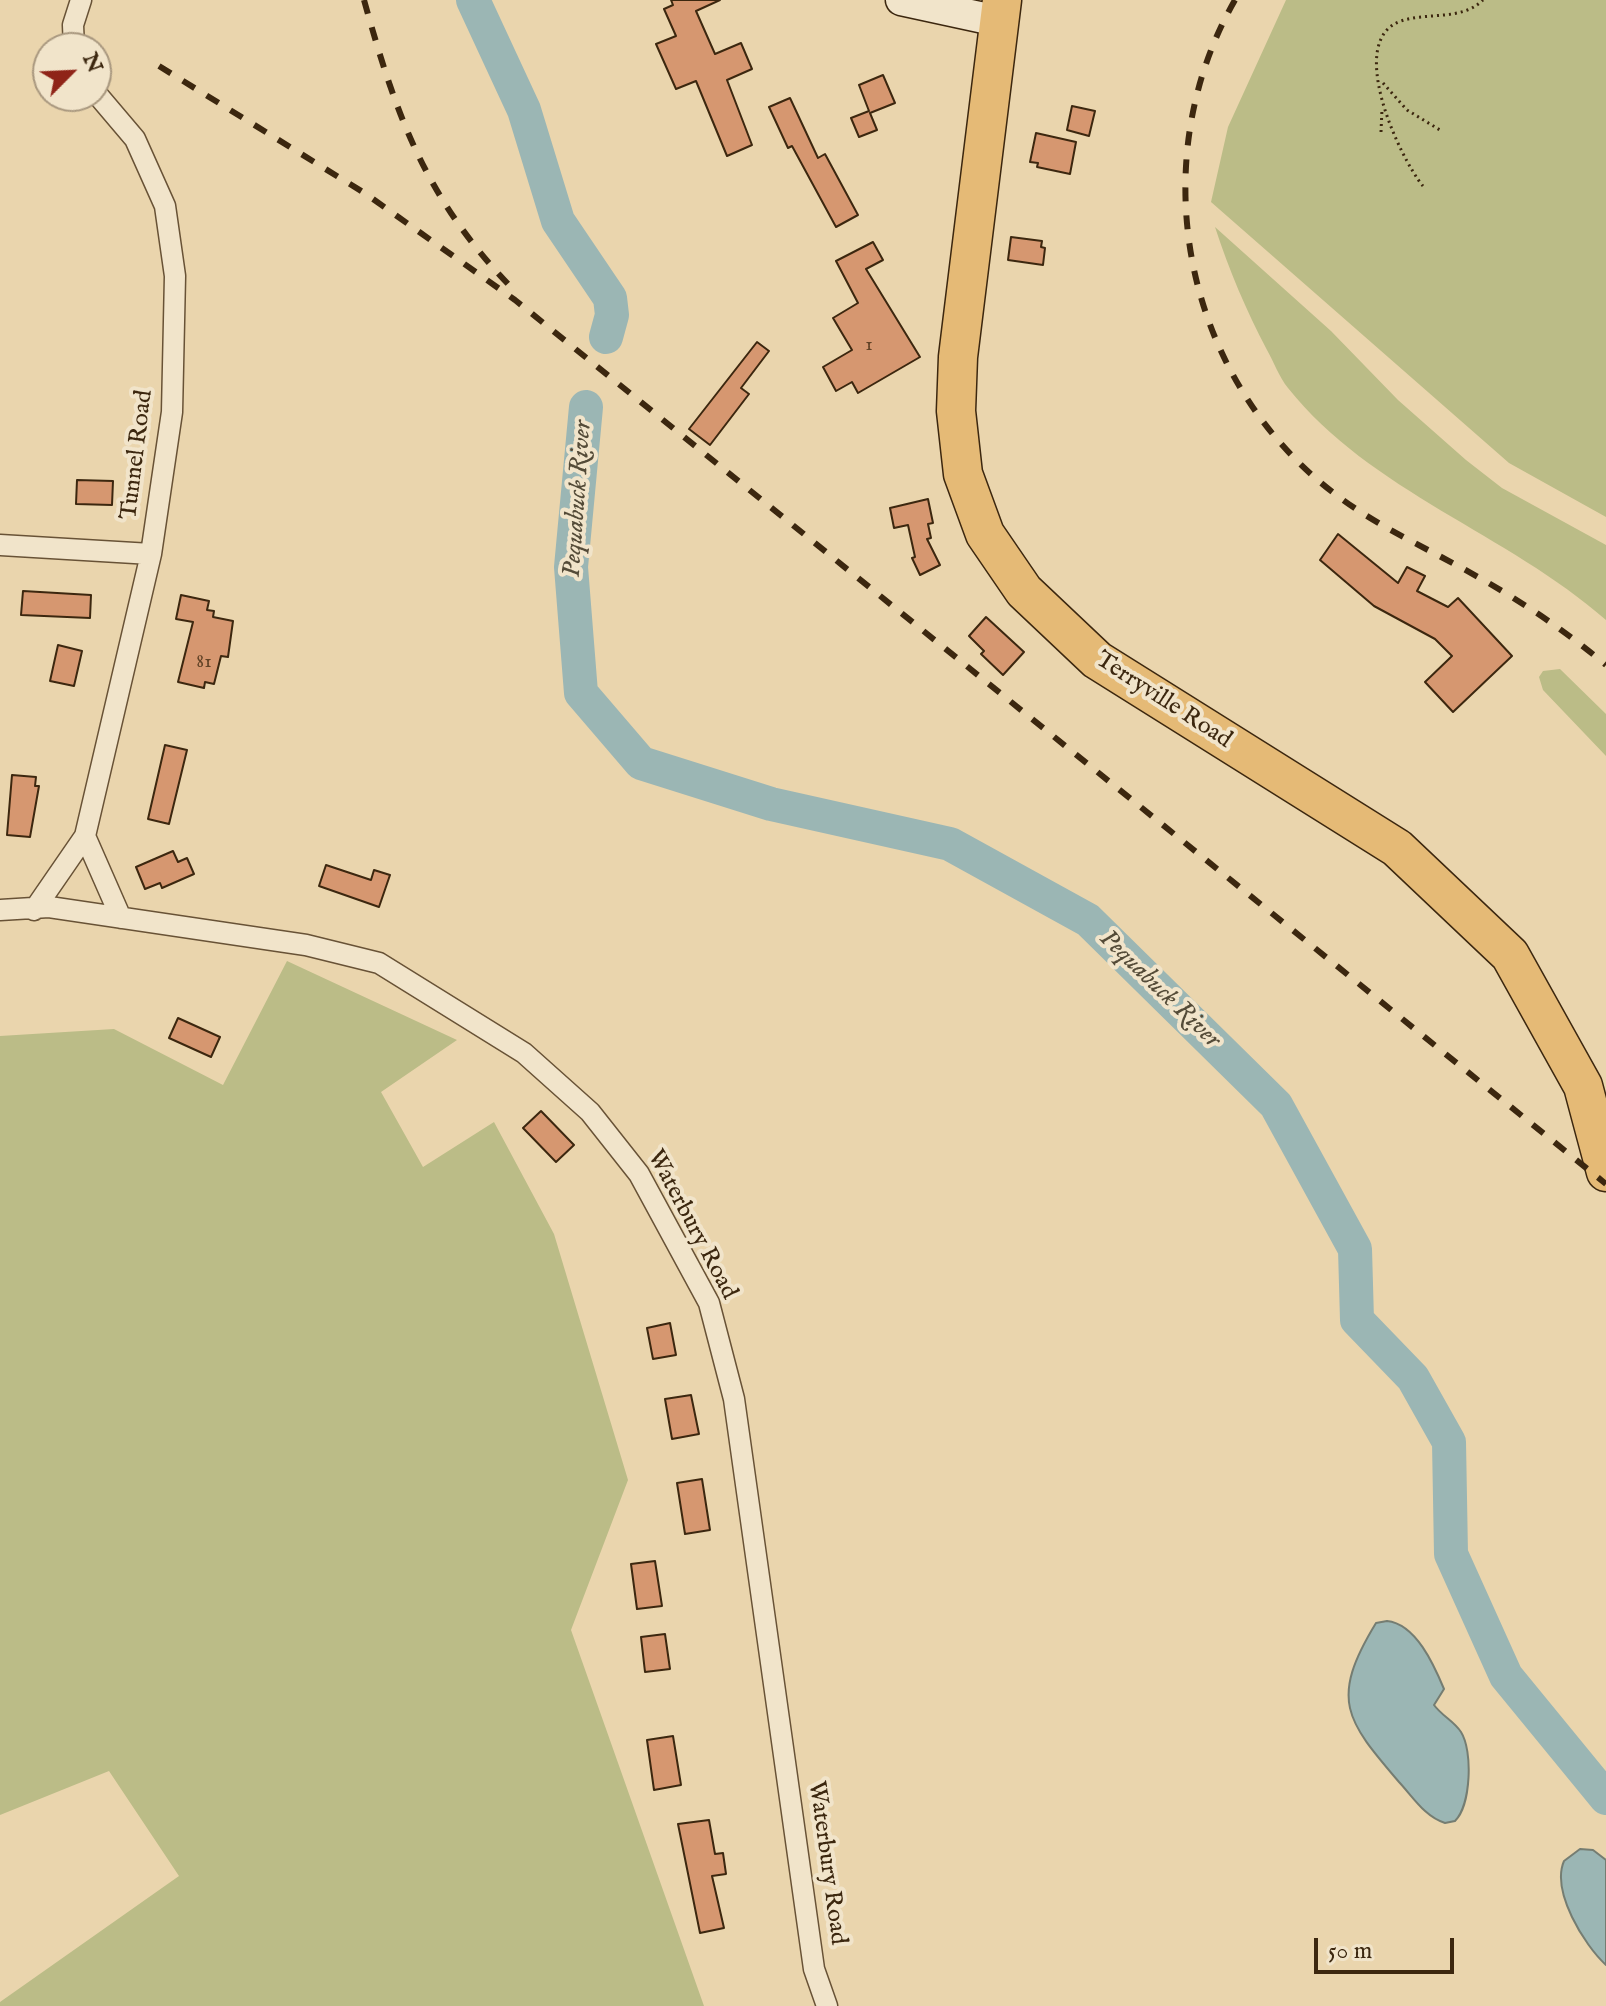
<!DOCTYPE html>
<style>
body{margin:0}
#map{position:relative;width:1606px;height:2006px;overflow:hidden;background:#ead5ad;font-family:"IM FELL English",serif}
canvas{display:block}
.north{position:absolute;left:32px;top:32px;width:80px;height:80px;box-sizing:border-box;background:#f1e4ca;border:2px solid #a9987f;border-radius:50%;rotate:66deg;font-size:22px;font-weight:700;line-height:32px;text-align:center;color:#3c270f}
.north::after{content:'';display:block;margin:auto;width:28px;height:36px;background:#8f2418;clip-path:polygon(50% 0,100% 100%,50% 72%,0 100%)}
.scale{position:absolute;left:1314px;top:1938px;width:140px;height:36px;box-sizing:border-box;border:4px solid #3c270f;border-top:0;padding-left:10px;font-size:24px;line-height:28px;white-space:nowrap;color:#3c270f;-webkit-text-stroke:6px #f1e4ca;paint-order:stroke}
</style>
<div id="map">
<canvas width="1606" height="2006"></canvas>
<div class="north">N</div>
<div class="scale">50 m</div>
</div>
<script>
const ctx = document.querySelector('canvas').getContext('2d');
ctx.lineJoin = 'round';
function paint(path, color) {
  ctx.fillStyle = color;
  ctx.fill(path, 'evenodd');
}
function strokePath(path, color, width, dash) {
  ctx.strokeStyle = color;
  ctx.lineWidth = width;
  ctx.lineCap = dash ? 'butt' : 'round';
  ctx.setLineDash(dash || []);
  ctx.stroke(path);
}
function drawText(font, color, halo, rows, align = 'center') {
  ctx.font = font + ' "IM FELL English",serif';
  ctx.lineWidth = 8;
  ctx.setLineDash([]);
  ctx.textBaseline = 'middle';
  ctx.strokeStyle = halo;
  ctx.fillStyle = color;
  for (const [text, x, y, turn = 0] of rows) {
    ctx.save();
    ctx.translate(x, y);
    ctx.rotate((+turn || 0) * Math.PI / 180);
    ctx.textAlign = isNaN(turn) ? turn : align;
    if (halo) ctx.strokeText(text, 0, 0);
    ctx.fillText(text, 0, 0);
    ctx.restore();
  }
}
paint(new Path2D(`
 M1286 0H1606V517L1509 463 1211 202 1228 127Z
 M1215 227 1331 331 1398 400 1466 460 1502 488 1606 545V620C1507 533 1371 492 1288 388 1279 377 1274 362 1267 350 1246 310 1229 270 1215 227Z
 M1560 669 1606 714V756L1543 690 1539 677 1543 671Z
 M287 961 457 1040 381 1092 423 1167 494 1122 554 1234 628 1480 571 1630 704 2006H0V2002L179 1876 109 1771 0 1815V1036L114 1029 223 1085Z`), '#bbbc87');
const water = new Path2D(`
 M1387 1621C1416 1624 1434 1665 1444 1689L1434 1705C1442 1716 1454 1721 1461 1732 1473 1751 1471 1805 1455 1821L1445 1823C1425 1817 1413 1797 1399 1782 1346 1720 1329 1700 1376 1623Z
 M1580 1849 1593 1850 1606 1860V1965C1584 1945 1551 1891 1564 1861Z`);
paint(water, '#9bb6b4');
strokePath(water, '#757d72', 2);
strokePath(new Path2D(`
 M473 0 524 110 558 221 610 298 612 315 606 337
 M586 407 571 567 581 693 641 763 771 804 950 844 1088 920 1276 1105 1355 1249 1357 1320 1413 1378 1449 1442 1451 1554 1506 1676 1606 1798`), '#9bb6b4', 34);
const building = new Path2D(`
 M671 0H720L696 11 715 54 741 43 752 69 727 80 752 145 727 156 696 81 676 89 656 44 676 36 664 9 673 5Z
 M883 75 895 103 870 113 877 130 859 137 851 118 869 111 859 85Z
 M790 98 818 158 825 154 858 215 836 227 792 146 788 148 769 107Z
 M1072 106 1095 111 1089 136 1067 130Z
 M1036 133 1076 142 1070 174 1037 167 1038 163 1030 162Z
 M1011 237 1042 241 1041 247 1045 248 1043 265 1008 260Z
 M873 242 883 260 866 269 920 357 858 393 852 382 836 391 823 367 852 350 833 318 858 303 836 261Z
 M757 342 769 351 741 388 749 394 710 445 689 429Z
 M77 480 113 481 112 505 76 504Z
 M928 499 933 523 928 524 931 538 927 539 940 565 920 575 912 558 915 557 908 525 894 528 890 508Z
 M1338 534 1398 583 1407 567 1425 576 1417 591 1448 607 1458 598 1512 656 1453 712 1425 682 1452 656 1435 639 1374 606 1320 560Z
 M23 591 91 595 90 618 21 615Z
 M181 595 209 601 207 610 214 611 213 617 233 621 228 657 221 656 214 684 205 682 204 688 178 682 193 622 176 619Z
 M986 617 1024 652 1003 675 981 654 984 651 969 636Z
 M58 645 82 651 74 686 50 681Z
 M165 745 187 750 169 824 148 819Z
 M12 775 36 777 35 786H39L30 837 7 835Z
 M173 851 178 862 187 858 194 874 162 888 160 883 145 889 136 867Z
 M326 865 371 880 374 870 390 875 379 907 319 886Z
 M178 1018 220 1037 211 1057 169 1038Z
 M541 1111 574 1145 556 1162 523 1128Z
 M670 1323 676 1355 653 1359 647 1328Z
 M691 1395 699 1434 672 1439 665 1399Z
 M702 1479 710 1530 685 1534 677 1483Z
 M655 1561 662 1606 637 1609 631 1564Z
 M665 1634 670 1669 645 1672 641 1637Z
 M673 1736 681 1785 654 1790 647 1740Z
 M709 1820 715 1854 723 1853 726 1874 712 1876 724 1928 700 1933 678 1824Z`);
paint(building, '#d69770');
strokePath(building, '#3c270f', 2);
const street = new Path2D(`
 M74 48 73 25 81 0
 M0 545 151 554
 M85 836 121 918
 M0 910 49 907 306 945 379 963 524 1053 590 1112 639 1174 709 1303 734 1399 814 1969 827 2006
 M34 910 85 836 151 554 172 412 175 276 165 206 135 139 96 93`);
const secondary = new Path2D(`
 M901 0 998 21`);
const highway = new Path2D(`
 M1002 0 958 357 956 411 963 474 985 534 1024 591 1097 660 1397 848 1510 955 1583 1086 1606 1172`);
strokePath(street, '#685236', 23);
strokePath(secondary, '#3c270f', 33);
strokePath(highway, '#3c270f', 41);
strokePath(new Path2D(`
 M1383 83 1407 110 1440 130
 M1381 132 1382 109
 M1423 186C1399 157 1345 40 1401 21 1427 12 1462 21 1483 0`), '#3c270f', 3, [2, 4]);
strokePath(street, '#f1e4ca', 20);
strokePath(secondary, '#f1e4ca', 30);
strokePath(highway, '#e5ba76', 38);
strokePath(new Path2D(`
 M364 0C396 115 425 197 509 285
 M1235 0C1141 164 1184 379 1335 494 1374 524 1418 544 1460 567 1512 595 1561 627 1606 665
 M159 66 366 194 515 300 1606 1184`), '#3c270f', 6, [14, 14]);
drawText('20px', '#624327', null, [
 ["1",869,346],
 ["81",204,663]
]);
drawText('24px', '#3c270f', '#f1e4ca', [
 ["Tunnel Road",138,455,-83],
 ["Terryville Road",1163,701,33],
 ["Waterbury Road",691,1225,62],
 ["Waterbury Road",826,1863,82]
]);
drawText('italic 26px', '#544b38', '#f1e4ca', [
 ["Pequabuck River",579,499,-86],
 ["Pequabuck River",1159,990,44]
]);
</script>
